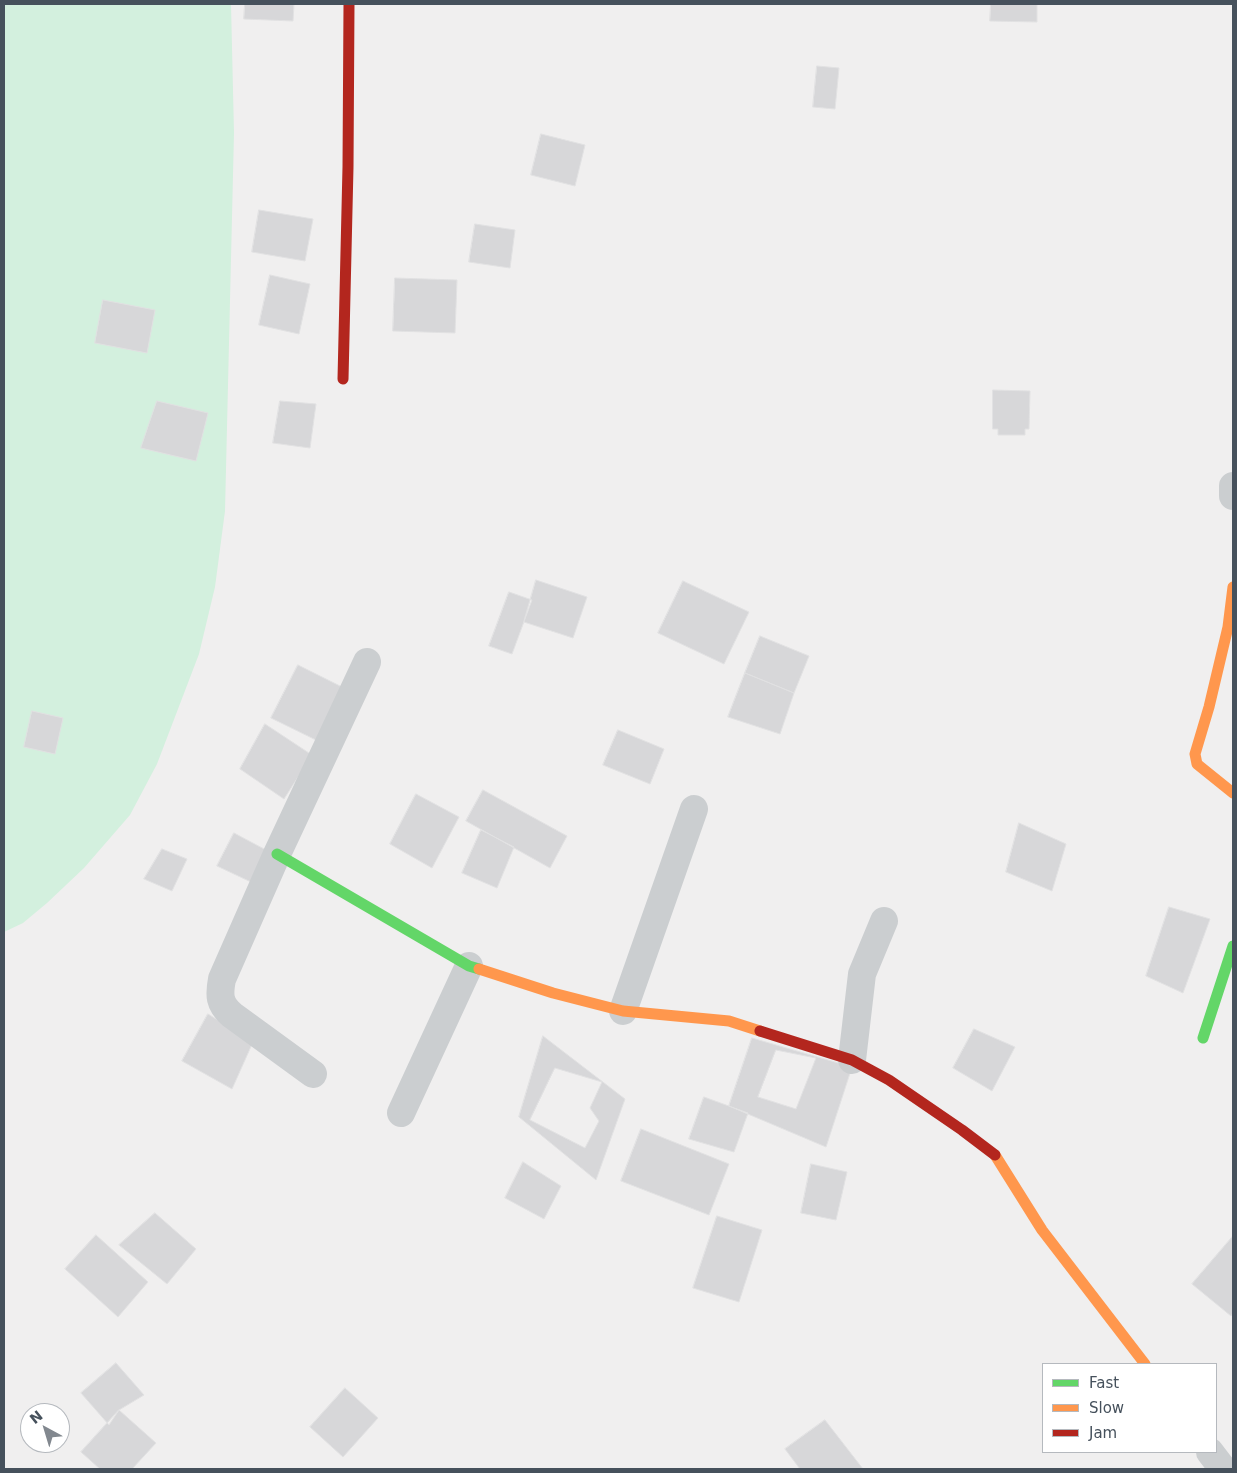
<!DOCTYPE html>
<style>
body{margin:0}
#map{position:relative;width:1237px;height:1473px;overflow:hidden;background:#f0efef;font-family:"DejaVu Sans",sans-serif}
canvas{display:block}
.frame{position:absolute;inset:0;border:5px solid #46515c;pointer-events:none}
.legend{position:absolute;left:1042px;top:1363px;width:175px;height:90px;box-sizing:border-box;background:#fff;border:1px solid #b5b9be;margin:0;padding:6px 9px;list-style:none;font-size:15px;color:#46515c}
.legend li{display:flex;align-items:center;gap:10px;height:25px}
.legend b{width:25px;border:1px solid #b5b9be}
.north{position:absolute;left:20px;top:1403px;width:50px;height:50px;box-sizing:border-box;background:#fff;border:1px solid #b5b9be;border-radius:50%;rotate:321deg;font-size:14px;font-weight:700;line-height:20px;text-align:center;color:#46515c}
.north::after{content:'';display:block;margin:auto;width:18px;height:22px;background:#82888f;clip-path:polygon(50% 0,100% 100%,50% 72%,0 100%)}
</style>
<div id="map">
<canvas width="1237" height="1473"></canvas>
<div class="frame"></div>
<ul class="legend">
<li><b style="height:6px;background:#63d668"></b>Fast</li>
<li><b style="height:6px;background:#ff974d"></b>Slow</li>
<li><b style="height:6px;background:#b3261e"></b>Jam</li>
</ul>
<div class="north">N</div>
</div>
<script>
const ctx = document.querySelector('canvas').getContext('2d');
ctx.lineJoin = 'round';
function paint(path, color) {
  ctx.fillStyle = color;
  ctx.fill(path, 'evenodd');
}
function strokePath(path, color, width, dash) {
  ctx.strokeStyle = color;
  ctx.lineWidth = width;
  ctx.lineCap = dash ? 'butt' : 'round';
  ctx.setLineDash(dash || []);
  ctx.stroke(path);
}
paint(new Path2D(`
 M4 4H231L234 133 225 511 215 587 199 654 157 764 130 815 84 868 47 903 23 923 4 932Z`), '#d3f0de');
const building = new Path2D(`
 M245 4H294L293 21 244 19Z
 M991 4H1037V22L990 21Z
 M817 66 839 68 835 109 813 107Z
 M541 134 585 145 575 186 531 175Z
 M259 210 313 219 305 261 252 252Z
 M475 224 515 230 510 268 469 262Z
 M270 275 310 284 299 334 259 325Z
 M395 278 457 280 455 333 393 331Z
 M103 300 155 310 147 353 95 343Z
 M993 390 1030 391 1029 429H1025V435H998V429H993Z
 M157 401 208 413 196 461 141 448Z
 M280 401 316 404 310 448 273 443Z
 M536 580 587 597 573 638 524 622Z
 M683 581 749 612 724 664 658 633Z
 M509 592 532 600 512 654 489 646Z
 M760 636 809 656 794 693 745 673Z
 M298 665 344 688 318 741 271 718Z
 M745 673 794 693 780 734 728 717Z
 M32 711 63 718 55 754 24 747Z
 M265 724 312 755 284 799 240 769Z
 M618 730 664 749 650 784 603 765Z
 M483 790 567 836 550 868 466 821Z
 M416 794 459 817 432 868 390 844Z
 M1019 823 1066 844 1052 891 1006 872Z
 M481 830 514 847 497 888 462 873Z
 M234 833 266 850 251 882 217 866Z
 M162 849 187 859 172 891 144 879Z
 M1169 907 1210 919 1183 993 1146 976Z
 M208 1014 253 1042 232 1089 182 1061Z
 M974 1029 1015 1047 992 1091 953 1068Z
 M543 1036 625 1099 596 1180 519 1117Z
 M752 1038 852 1067 826 1147 729 1106Z
 M776 1050 816 1058 796 1109 758 1097Z
 M555 1068 602 1082 590 1108 599 1121 585 1148 530 1120Z
 M704 1097 748 1113 734 1152 689 1139Z
 M641 1129 729 1164 709 1215 621 1181Z
 M523 1162 561 1186 544 1219 505 1198Z
 M811 1164 847 1172 836 1220 801 1213Z
 M155 1213 196 1249 167 1284 119 1245Z
 M717 1216 762 1230 739 1302 693 1288Z
 M96 1235 148 1282 118 1317 65 1269Z
 M1233 1236V1313L1231 1316 1192 1284Z
 M116 1363 144 1395 119 1410 109 1425 81 1393Z
 M345 1388 378 1418 343 1457 310 1427Z
 M119 1410 156 1443 132 1469H100L81 1452Z
 M825 1420 863 1469H800L785 1449Z`);
paint(building, '#d7d7d9');
strokePath(building, '#e1e1e2', 1);
strokePath(new Path2D(`
 M1233 486V496
 M623 1011 694 809
 M852 1060 862 974 884 921
 M313 1074 232 1015C219 1004 219 995 222 979L277 854 367 662
 M401 1113 469 966
 M1210 1452 1223 1469`), '#cbced0', 28);
strokePath(new Path2D(`
 M277 854 469 966 479 969
 M1203 1038 1233 946`), '#63d668', 11);
strokePath(new Path2D(`
 M1233 587 1228 627 1209 707 1195 754 1197 764 1233 793
 M479 969 553 993 623 1011 729 1021 760 1031
 M995 1155 1042 1230 1145 1364`), '#ff974d', 11);
strokePath(new Path2D(`
 M343 379 348 167 349 4
 M760 1031 852 1060 889 1080 962 1130 995 1155`), '#b3261e', 11);
</script>
